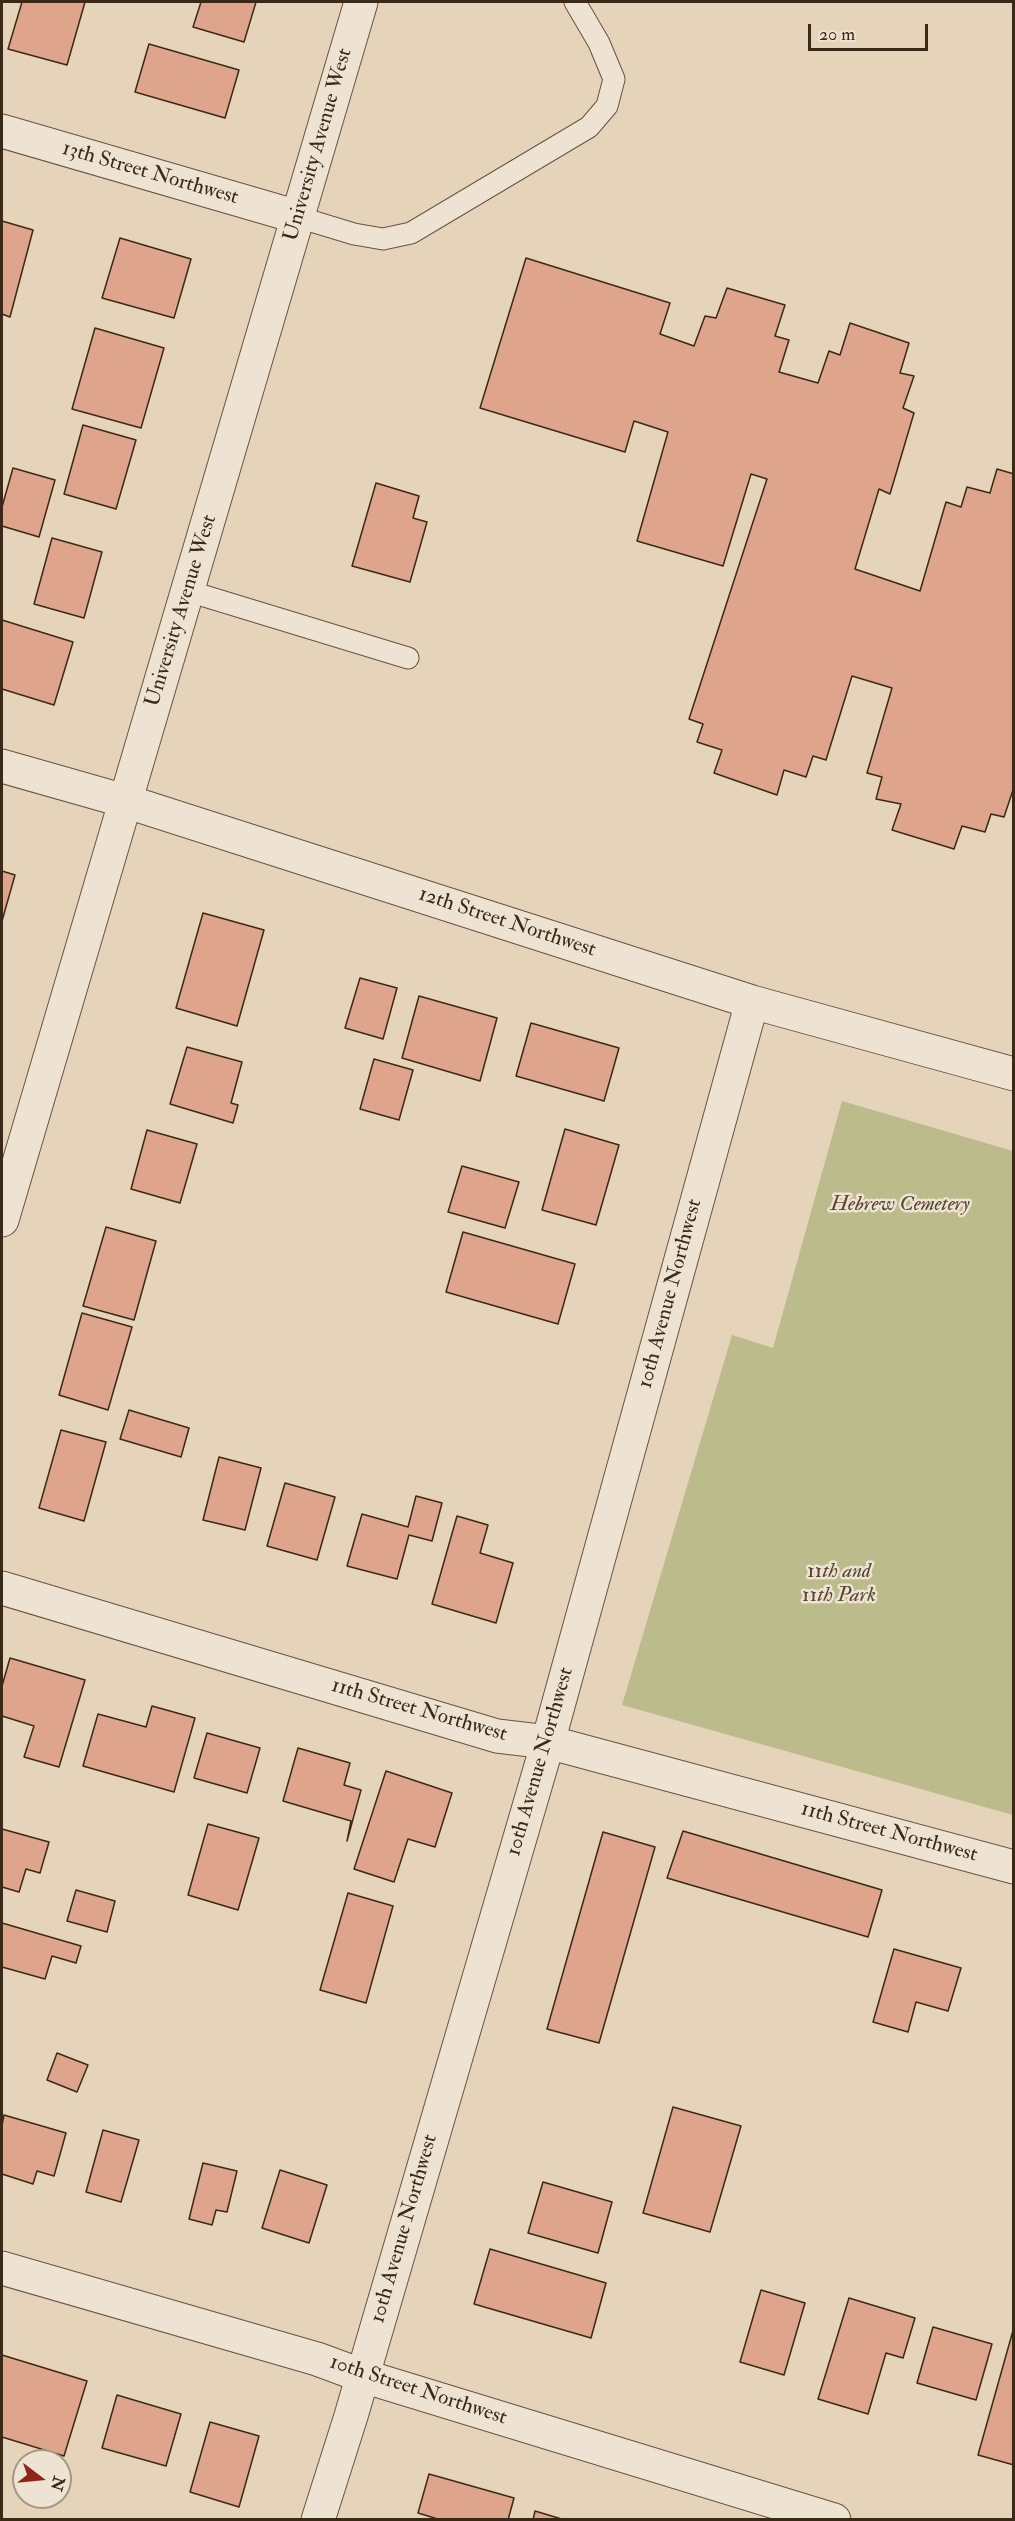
<!DOCTYPE html>
<style>
body{margin:0}
#map{position:relative;width:1015px;height:2521px;overflow:hidden;background:#e5d3ba;font-family:"IM FELL Double Pica",serif}
canvas{display:block}
.frame{position:absolute;inset:0;border:3px solid #3b2917;pointer-events:none}
.north{position:absolute;left:12px;top:2449px;width:60px;height:60px;box-sizing:border-box;background:#eee2d2;border:2px solid #a69887;border-radius:50%;rotate:106deg;font-size:16px;font-weight:700;line-height:24px;text-align:center;color:#3b2917}
.north::after{content:'';display:block;margin:auto;width:21px;height:27px;background:#8f2418;clip-path:polygon(50% 0,100% 100%,50% 72%,0 100%)}
.scale{position:absolute;left:808px;top:24px;width:120px;height:27px;box-sizing:border-box;border:3px solid #3b2917;border-top:0;padding-left:8px;font-size:18px;line-height:21px;white-space:nowrap;color:#3b2917;-webkit-text-stroke:4px #eee2d2;paint-order:stroke}
</style>
<div id="map">
<canvas width="1015" height="2521"></canvas>
<div class="frame"></div>
<div class="north">N</div>
<div class="scale">20 m</div>
</div>
<script>
const ctx = document.querySelector('canvas').getContext('2d');
ctx.lineJoin = 'round';
function paint(path, color) {
  ctx.fillStyle = color;
  ctx.fill(path, 'evenodd');
}
function strokePath(path, color, width, dash) {
  ctx.strokeStyle = color;
  ctx.lineWidth = width;
  ctx.lineCap = dash ? 'butt' : 'round';
  ctx.setLineDash(dash || []);
  ctx.stroke(path);
}
function drawText(font, color, halo, rows, align = 'center') {
  ctx.font = font + ' "IM FELL Double Pica",serif';
  ctx.lineWidth = 5;
  ctx.setLineDash([]);
  ctx.textBaseline = 'middle';
  ctx.strokeStyle = halo;
  ctx.fillStyle = color;
  for (const [text, x, y, turn = 0] of rows) {
    ctx.save();
    ctx.translate(x, y);
    ctx.rotate((+turn || 0) * Math.PI / 180);
    ctx.textAlign = isNaN(turn) ? turn : align;
    if (halo) ctx.strokeText(text, 0, 0);
    ctx.fillText(text, 0, 0);
    ctx.restore();
  }
}
paint(new Path2D(`
 M842 1101 1013 1151V1815L622 1705 732 1335 773 1348Z`), '#bbbb8b');
const building = new Path2D(`
 M22 2H85L67 65 8 49Z
 M201 2H256L244 42 193 27Z
 M149 44 239 70 225 118 135 92Z
 M2 221 33 230 10 317 2 314Z
 M120 238 191 259 174 318 102 298Z
 M526 258 670 303 660 334 694 346 705 316 716 318 727 288 785 305 775 336 789 340 779 372 818 383 829 351 840 355 850 323 909 343 900 373 914 376 903 408 914 413 890 494 879 489 855 569 920 591 946 502 961 507 967 487 990 493 997 469 1014 474V787L1004 817 991 814 985 832 962 826 954 849 892 830 901 804 876 799 882 777 867 773 892 688 852 676 826 760 813 756 806 777 784 770 777 795 714 773 722 750 697 742 703 724 689 719 767 479 751 474 723 566 637 541 668 432 634 421 625 452 480 408Z
 M95 328 164 348 141 428 72 409Z
 M83 425 136 440 116 509 64 494Z
 M13 468 55 480 39 537 2 526V507Z
 M376 483 419 496 413 518 427 522 410 582 352 566Z
 M52 538 102 552 84 618 34 604Z
 M2 620 73 642 54 705 2 689Z
 M2 871 15 875 2 921Z
 M203 913 264 930 237 1026 176 1008Z
 M360 978 397 988 383 1039 345 1028Z
 M419 996 497 1018 480 1081 402 1058Z
 M531 1023 619 1048 604 1101 516 1076Z
 M187 1047 242 1062 231 1103 238 1105 233 1123 170 1104Z
 M374 1059 413 1070 399 1120 360 1109Z
 M565 1129 619 1145 596 1225 542 1210Z
 M147 1130 197 1144 180 1203 131 1189Z
 M462 1166 519 1182 505 1228 448 1212Z
 M106 1227 156 1241 134 1320 83 1306Z
 M463 1232 575 1264 558 1324 446 1292Z
 M82 1313 132 1327 108 1410 59 1395Z
 M129 1410 189 1428 181 1457 120 1439Z
 M61 1430 106 1442 84 1521 39 1508Z
 M219 1457 261 1468 245 1530 203 1520Z
 M285 1483 335 1497 317 1560 267 1546Z
 M416 1496 442 1503 432 1541 409 1535 397 1579 347 1566 362 1514 408 1527Z
 M457 1516 488 1525 480 1553 513 1563 496 1623 432 1604Z
 M10 1658 85 1680 59 1767 24 1757 34 1726 2 1716V1686Z
 M152 1706 195 1718 174 1792 83 1766 98 1714 146 1727Z
 M207 1733 260 1748 247 1793 194 1778Z
 M298 1748 350 1763 344 1785 361 1790 347 1841 351 1821 283 1801Z
 M386 1771 452 1793 435 1847 408 1839 394 1882 354 1869Z
 M208 1824 259 1838 238 1910 188 1895Z
 M2 1829 49 1842 40 1873 26 1869 19 1892 2 1887Z
 M683 1831 882 1890 868 1937 667 1878Z
 M603 1832 655 1847 599 2043 547 2029Z
 M76 1890 115 1901 107 1932 67 1921Z
 M348 1893 393 1906 366 2003 320 1990Z
 M2 1923 81 1946 76 1963 52 1956 45 1979 2 1967Z
 M894 1949 961 1968 948 2011 916 2002 908 2032 873 2022Z
 M57 2053 88 2065 77 2092 47 2080Z
 M673 2107 741 2126 710 2232 643 2213Z
 M4 2115 66 2133 54 2176 37 2171 33 2184 2 2174V2125Z
 M103 2130 139 2140 121 2202 86 2192Z
 M203 2163 237 2171 227 2212 216 2210 212 2225 189 2219Z
 M280 2170 327 2185 309 2243 262 2228Z
 M543 2182 612 2202 598 2253 528 2233Z
 M490 2249 606 2283 591 2338 474 2304Z
 M761 2290 805 2303 784 2375 740 2362Z
 M849 2298 915 2318 903 2358 886 2353 868 2414 818 2399Z
 M933 2327 992 2344 976 2400 917 2383Z
 M1014 2327V2465L978 2455Z
 M2 2355 87 2381 64 2456 2 2437Z
 M117 2395 181 2414 166 2466 102 2448Z
 M210 2422 259 2436 239 2507 190 2492Z
 M429 2474 514 2498 508 2520H441L418 2513Z
 M535 2511 565 2520H533Z`);
paint(building, '#dfa48c');
strokePath(building, '#3b2917', 1.5);
const service = new Path2D(`
 M298 217 354 234 383 239 411 233 589 127 607 106 614 79 599 43 575 2
 M188 591 408 658`);
const minor = new Path2D(`
 M2 131 298 217
 M2 766 125 801 752 1002 1014 1074
 M2 1588 497 1736 548 1742 1014 1867
 M2 2268 317 2359 363 2376 834 2520
 M318 2520 351 2416 548 1742 752 1002`);
const tertiary = new Path2D(`
 M2 1220 361 2`);
strokePath(service, '#665440', 23);
strokePath(minor, '#665440', 35);
strokePath(tertiary, '#665440', 35);
strokePath(service, '#eee2d2', 21);
strokePath(minor, '#eee2d2', 33);
strokePath(tertiary, '#eee2d2', 33);
drawText('21px', '#3b2917', '#eee2d2', [
 ["University Avenue West",319,145,-74],
 ["13th Street Northwest",150,174,16],
 ["University Avenue West",182,611,-73],
 ["12th Street Northwest",507,923,18],
 ["10th Avenue Northwest",671,1294,-75],
 ["11th Street Northwest",419,1711,16],
 ["10th Avenue Northwest",541,1762,-74],
 ["11th Street Northwest",889,1833,15],
 ["10th Avenue Northwest",405,2229,-74],
 ["10th Street Northwest",418,2391,18]
]);
drawText('italic 21px', '#55462e', '#eee2d2', [
 ["Hebrew Cemetery",900,1205],
 ["11th and",839,1572],
 ["11th Park",839,1596]
]);
</script>
